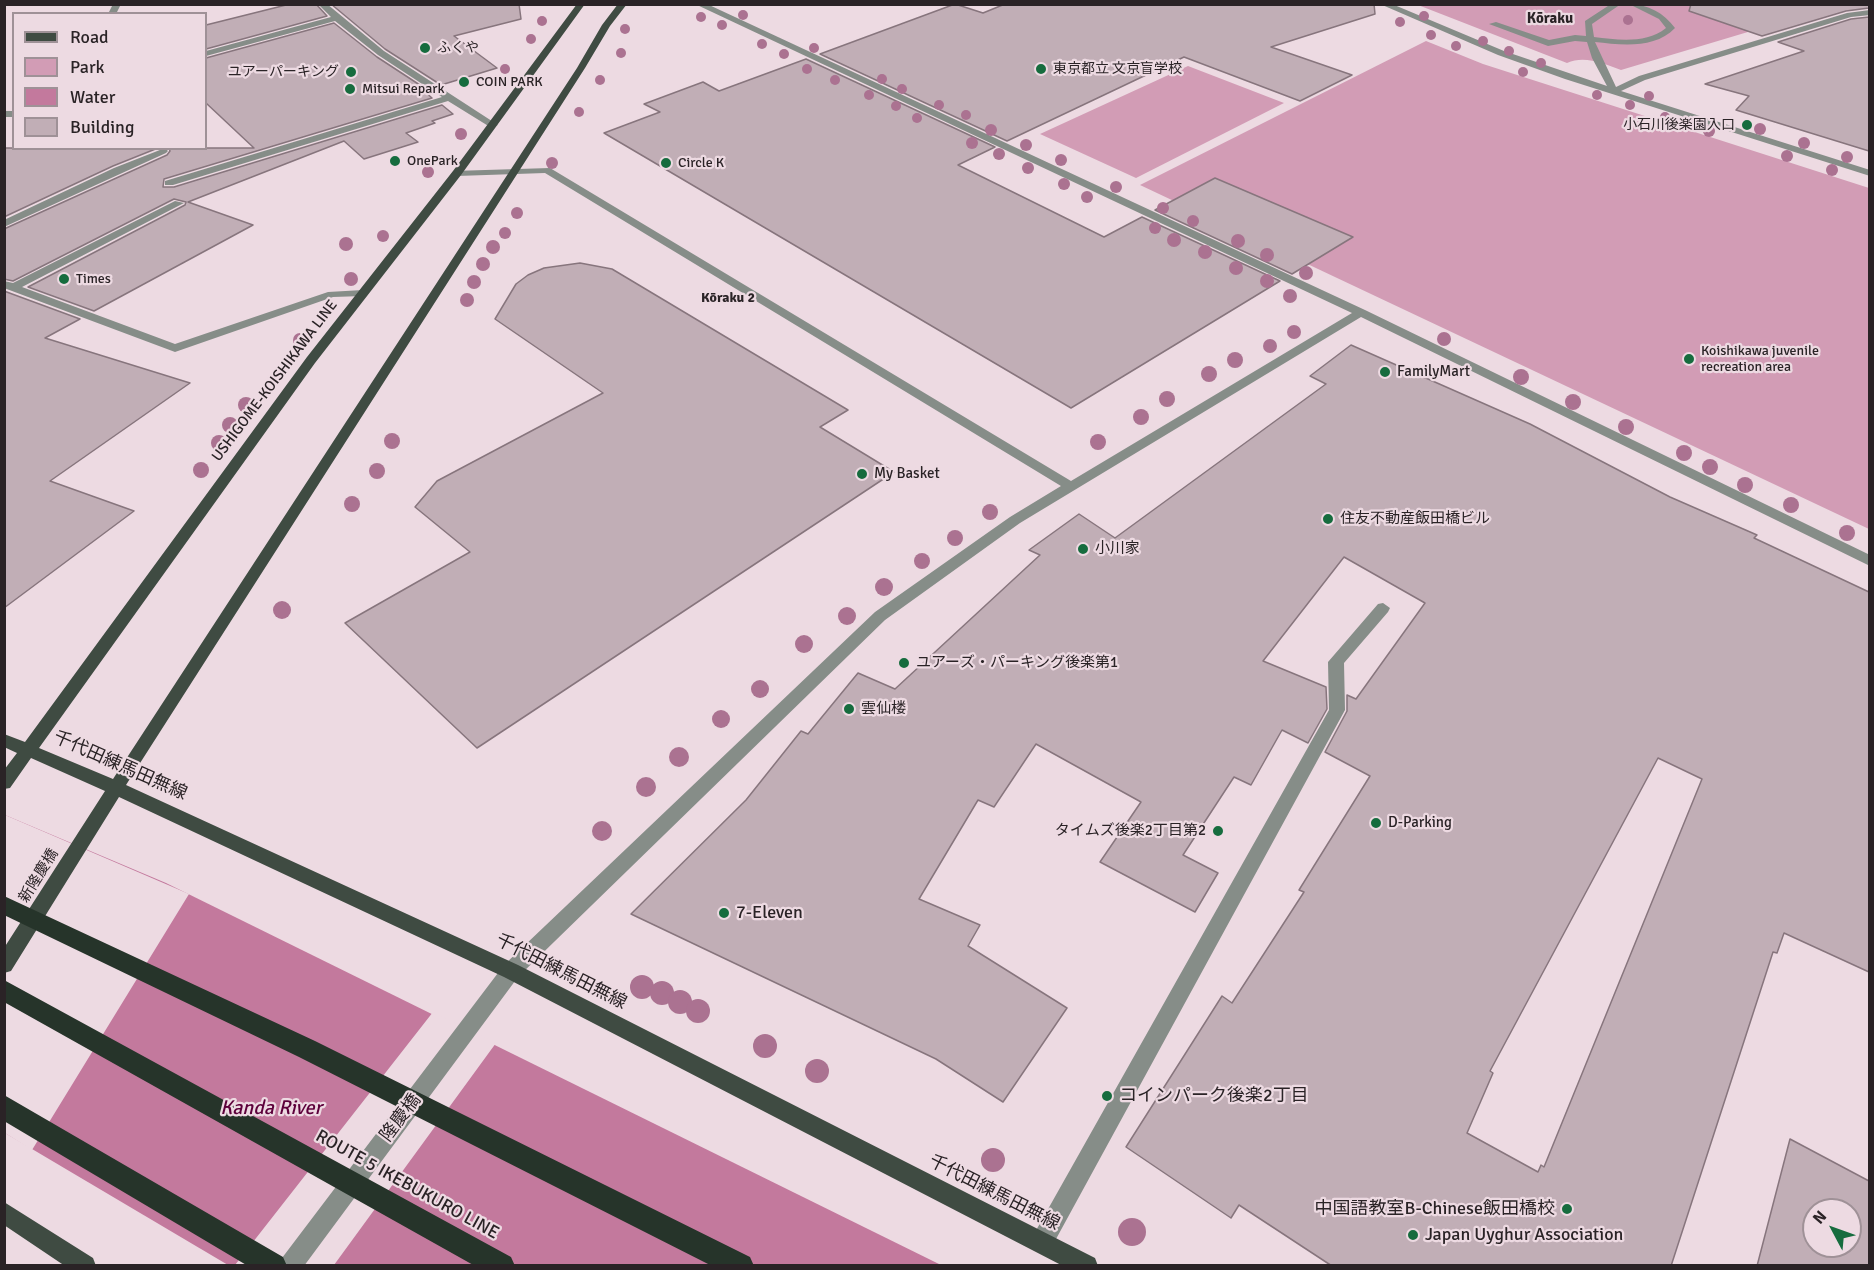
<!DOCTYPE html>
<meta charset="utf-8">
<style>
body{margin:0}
#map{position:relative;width:1874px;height:1270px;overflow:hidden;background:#eddae2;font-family:Signika,sans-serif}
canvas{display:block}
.frame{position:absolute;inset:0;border:6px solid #2a2326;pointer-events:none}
.legend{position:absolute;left:12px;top:12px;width:195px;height:138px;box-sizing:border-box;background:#eddae2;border:2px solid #9f9197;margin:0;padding:8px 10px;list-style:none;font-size:18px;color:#2a2326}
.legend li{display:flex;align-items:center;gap:12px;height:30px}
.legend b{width:30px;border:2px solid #9f9197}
.north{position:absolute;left:1802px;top:1198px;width:60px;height:60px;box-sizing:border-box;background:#eddae2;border:2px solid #9f9197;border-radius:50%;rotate:311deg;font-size:16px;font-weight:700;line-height:24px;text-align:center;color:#2a2326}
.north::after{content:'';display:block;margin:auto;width:21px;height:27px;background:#166c3e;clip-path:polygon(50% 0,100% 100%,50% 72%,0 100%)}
</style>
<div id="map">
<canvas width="1874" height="1270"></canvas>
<div class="frame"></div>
<ul class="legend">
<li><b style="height:8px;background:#3f4b42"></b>Road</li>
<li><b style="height:16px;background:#d29cb5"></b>Park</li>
<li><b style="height:16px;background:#c3799d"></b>Water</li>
<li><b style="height:16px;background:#c1aeb6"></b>Building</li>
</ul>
<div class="north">N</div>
</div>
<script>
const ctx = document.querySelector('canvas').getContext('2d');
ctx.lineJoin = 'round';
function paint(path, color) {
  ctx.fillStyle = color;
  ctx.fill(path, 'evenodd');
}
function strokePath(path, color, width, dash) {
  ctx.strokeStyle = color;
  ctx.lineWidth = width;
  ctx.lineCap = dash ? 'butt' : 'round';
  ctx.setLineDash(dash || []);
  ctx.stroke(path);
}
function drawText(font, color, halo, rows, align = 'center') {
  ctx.font = font + ' Signika,"Noto Sans JP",sans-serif';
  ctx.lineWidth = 4.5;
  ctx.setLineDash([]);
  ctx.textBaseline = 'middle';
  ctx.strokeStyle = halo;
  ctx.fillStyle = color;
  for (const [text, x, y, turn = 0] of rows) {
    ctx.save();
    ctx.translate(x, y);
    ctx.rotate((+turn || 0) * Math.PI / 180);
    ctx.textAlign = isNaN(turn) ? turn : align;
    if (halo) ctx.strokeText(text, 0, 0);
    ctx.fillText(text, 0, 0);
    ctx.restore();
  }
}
paint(new Path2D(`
 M1418 5H1838L1621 70C1604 64 1585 55 1567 63Z
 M1426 41 1483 64 1869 188V529L1140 185Z
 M1188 66 1284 103 1136 178 1040 134Z`), '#d29cb5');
paint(new Path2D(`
 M5 815 166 883 941 1265H228L5 1133Z`), '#c3799d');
paint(new Path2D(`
 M5 815 189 894 32 1150 5 1133Z
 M433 1012 496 1043 334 1265H235Z`), '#eddae2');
const building = new Path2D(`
 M290 4H316L327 16 206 49V25Z
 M331 4H519L521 19 454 36 497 68 441 85 385 49Z
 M955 4 983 13 1005 4H1374L1375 14 1271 47 1352 75 1300 101 1184 57 1007 141 820 54Z
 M1691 4H1869V8L1846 11 1762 36 1689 11Z
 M1869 17V151L1736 110 1749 96 1705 84 1804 51 1778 42 1851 19Z
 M334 23 377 57 426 89 423 90 432 98 164 179 163 187H174L442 105 453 114 432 121 435 123 406 133 418 142 364 159 344 141 188 202 253 225 94 311 28 287 185 205 186 202 174 199 13 281 4 279V229L167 155 170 151 169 148H254L206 103V58Z
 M806 59 995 147 958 165 1104 237 1142 217 1280 281 1071 408 604 133 660 112 644 104 703 82 719 91Z
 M4 148H158L113 166 4 217Z
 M1215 178 1353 237 1292 274 1155 210Z
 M580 263 612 269 848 410 820 427 894 472 477 748 345 623 470 552 415 507 437 481 603 393 495 319 516 284 528 275 544 268Z
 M4 291 80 319 45 338 190 383 50 481 134 511 4 608Z
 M1351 345 1530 424 1670 497 1757 535 1754 538 1869 592V972L1784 933 1777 953 1773 952 1671 1266H1332L1239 1205 1231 1218 1126 1147 1222 996 1232 1003 1304 892 1299 890 1370 776 1325 752 1347 711V695L1356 699 1425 603 1344 557 1263 661 1326 687 1327 709 1308 743 1282 730 1251 785 1234 777 1183 855 1218 873 1195 912 1100 862 1141 802 1036 744 994 807 978 800 919 899 980 925 968 946 1067 1008 1003 1102 936 1059 631 914 746 800 801 731 808 734 858 673 895 689 1040 555 1029 550 1079 514 1115 538 1326 384 1310 376ZM1658 758 1702 779 1544 1167 1541 1165 1538 1172 1467 1133 1493 1073 1490 1071Z
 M1790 1139 1869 1181V1266H1757ZM1814 1210H1850V1246H1814Z`);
paint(building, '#c1aeb6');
strokePath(building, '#87757d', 1.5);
paint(new Path2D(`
 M113 4H121L116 14H108Z
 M318 4H327L384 51 498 125 490 127 448 101 173 185H165V181L442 97 378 55 335 21 206 56V51L331 17Z
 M695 4H707L1365 310 1870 555V566L1361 317 1020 523 885 620 518 977 304 1266H279L282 1258 504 965 875 612 1010 517 1061 486 545 173 457 176 453 175V171L550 168 1071 481 1352 313Z
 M1380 4H1392L1504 51 1607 86 1592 58 1587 42 1575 41 1548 46 1489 24 1496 22 1549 40 1575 35 1586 36 1585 21 1611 4H1621L1592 24 1594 37C1618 40 1646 44 1666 28L1659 19 1629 4C1648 4 1664 13 1675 28 1655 49 1622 45 1595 42L1616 87 1639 76 1847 13 1870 10V15L1851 17 1645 80 1621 91 1870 170V176L1565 79 1498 55Z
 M4 111H14V117H4Z
 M165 148 168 151 166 153 4 227V220L114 168Z
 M175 201 184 203 22 287 175 344 328 292 363 290 369 293 363 296 333 297 175 352 4 288V281L13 283Z
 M1383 603 1390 608 1388 612 1344 663 1345 710 1050 1250 1042 1253 1034 1250 1031 1242 1034 1234 1329 710 1328 662 1378 604Z`), '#868d88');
paint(new Path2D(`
 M577 4H585L461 175 315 363 39 748 113 779 577 68 602 25 618 4H627L610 26 585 68 126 785 518 965 1095 1258 1098 1266H1063L504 977 119 797 11 971 4 973V948L105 791 31 758 10 788 4 789V770L17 753 4 747V734L25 742 307 357 453 171Z
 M4 1202 93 1258 96 1266H65L4 1225Z`), '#3f4b42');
paint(new Path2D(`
 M4 896 315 1041 750 1257 754 1266H712L299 1057 4 915Z
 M4 980 511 1257 515 1266H475L4 1002Z
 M4 1095 283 1257 287 1266H248L4 1121Z`), '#26342a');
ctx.fillStyle = '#ab7291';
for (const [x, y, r] of [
 [743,15,5],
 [1424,16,5],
 [701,17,5],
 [1628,20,5],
 [542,21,5],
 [1400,22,5],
 [722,25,5],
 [625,29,5],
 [1431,35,5],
 [531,39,5],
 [1483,41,5],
 [762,44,5],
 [1456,46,5],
 [814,48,5],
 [1509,51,5],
 [621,53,5],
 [784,54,5],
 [1541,63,5],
 [505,69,5],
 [807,69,5],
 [1523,72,5],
 [882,79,5],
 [600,80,5],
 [835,80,5],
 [902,89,5],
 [869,95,5],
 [1597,95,5],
 [1649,96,5],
 [939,105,5],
 [1630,105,5],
 [896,106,5],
 [579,112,5],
 [966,115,5],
 [1665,117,5],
 [917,118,5],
 [1760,129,6],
 [991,130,6],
 [1709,131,6],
 [461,134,6],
 [972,143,6],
 [1804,143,6],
 [1026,145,6],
 [999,154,6],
 [1787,156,6],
 [1847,157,6],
 [1061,160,6],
 [552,163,6],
 [1028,168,6],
 [1832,170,6],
 [428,172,6],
 [1064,184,6],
 [1116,187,6],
 [1087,197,6],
 [1163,208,6],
 [517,213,6],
 [1193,221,6],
 [1155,228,6],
 [505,233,6],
 [383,236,6],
 [1174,240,7],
 [1238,241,7],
 [346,244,7],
 [493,247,7],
 [1205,252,7],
 [1267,255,7],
 [483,264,7],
 [1236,268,7],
 [1306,273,7],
 [351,279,7],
 [1267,281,7],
 [474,282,7],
 [1290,296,7],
 [467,300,7],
 [1294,332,7],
 [1444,339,7],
 [300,340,7],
 [1270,346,7],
 [1235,360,8],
 [1209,374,8],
 [1521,377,8],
 [1167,399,8],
 [1573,402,8],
 [246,405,8],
 [1141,417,8],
 [230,425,8],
 [1626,427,8],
 [392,441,8],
 [1098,442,8],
 [219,443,8],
 [1684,453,8],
 [1710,467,8],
 [201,470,8],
 [377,471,8],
 [1745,485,8],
 [352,504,8],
 [1791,505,8],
 [990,512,8],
 [1847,533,8],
 [955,538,8],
 [922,561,8],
 [884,587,9],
 [282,610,9],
 [847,616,9],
 [804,644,9],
 [760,689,9],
 [721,719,9],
 [679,757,10],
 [646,787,10],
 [602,831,10],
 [642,987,12],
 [662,993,12],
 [680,1002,12],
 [698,1011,12],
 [765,1046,12],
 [817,1071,12],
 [993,1160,12],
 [1132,1232,14]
]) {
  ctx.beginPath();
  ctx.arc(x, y, r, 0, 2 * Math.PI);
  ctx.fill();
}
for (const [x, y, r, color] of [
 [425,48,6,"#166c3e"],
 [1041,69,6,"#166c3e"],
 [351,72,6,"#166c3e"],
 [464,82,6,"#166c3e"],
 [350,89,6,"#166c3e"],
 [1747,125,6,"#166c3e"],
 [395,161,6,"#166c3e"],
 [666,163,6,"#166c3e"],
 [64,279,6,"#166c3e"],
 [1689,359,6,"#166c3e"],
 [1385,372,6,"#166c3e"],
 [862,474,6,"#166c3e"],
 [1328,519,6,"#166c3e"],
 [1083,549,6,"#166c3e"],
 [904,663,6,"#166c3e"],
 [849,709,6,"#166c3e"],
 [1376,823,6,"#166c3e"],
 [1218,831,6,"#166c3e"],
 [724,913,6,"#166c3e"],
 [1107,1096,6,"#166c3e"],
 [1567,1209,6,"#166c3e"],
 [1413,1235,6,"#166c3e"]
]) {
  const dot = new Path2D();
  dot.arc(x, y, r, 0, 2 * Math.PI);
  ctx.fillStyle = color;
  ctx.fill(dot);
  strokePath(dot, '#eddae2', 2);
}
drawText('14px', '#2a2326', '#eddae2', [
 ["ふくや",437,48],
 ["東京都立 文京盲学校",1053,69],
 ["ユアーパーキング",339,72,"right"],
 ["COIN PARK",476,82],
 ["Mitsui Repark",362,89],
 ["小石川後楽園入口",1735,125,"right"],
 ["OnePark",407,161],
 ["Circle K",678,163],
 ["Times",76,279],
 ["Koishikawa juvenile",1701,351],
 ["recreation area",1701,367]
], 'left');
drawText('bold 14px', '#2a2326', '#eddae2', [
 ["Kōraku 2",728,298]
]);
drawText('bold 15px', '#2a2326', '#eddae2', [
 ["Kōraku",1550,19]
]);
drawText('15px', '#2a2326', '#eddae2', [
 ["FamilyMart",1397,372],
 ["My Basket",874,474],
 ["住友不動産飯田橋ビル",1340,519],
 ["小川家",1095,549],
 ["ユアーズ・パーキング後楽第1",916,663],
 ["雲仙楼",861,709],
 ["D-Parking",1388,823],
 ["タイムズ後楽2丁目第2",1206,831,"right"]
], 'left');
drawText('15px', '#2a2326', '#eddae2', [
 ["USHIGOME-KOISHIKAWA LINE",275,381,-53],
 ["新隆慶橋",39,876,-58]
]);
drawText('18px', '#2a2326', '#eddae2', [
 ["千代田練馬田無線",120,766,24],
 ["千代田練馬田無線",561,972,27],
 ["隆慶橋",401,1118,-53],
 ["ROUTE 5 IKEBUKURO LINE",407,1185,29],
 ["千代田練馬田無線",994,1193,27]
]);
drawText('18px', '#2a2326', '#eddae2', [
 ["7-Eleven",736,913],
 ["コインパーク後楽2丁目",1119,1096],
 ["中国語教室B-Chinese飯田橋校",1555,1209,"right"],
 ["Japan Uyghur Association",1425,1235]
], 'left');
drawText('italic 20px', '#5d003b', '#eddae2', [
 ["Kanda River",271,1109]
]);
</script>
